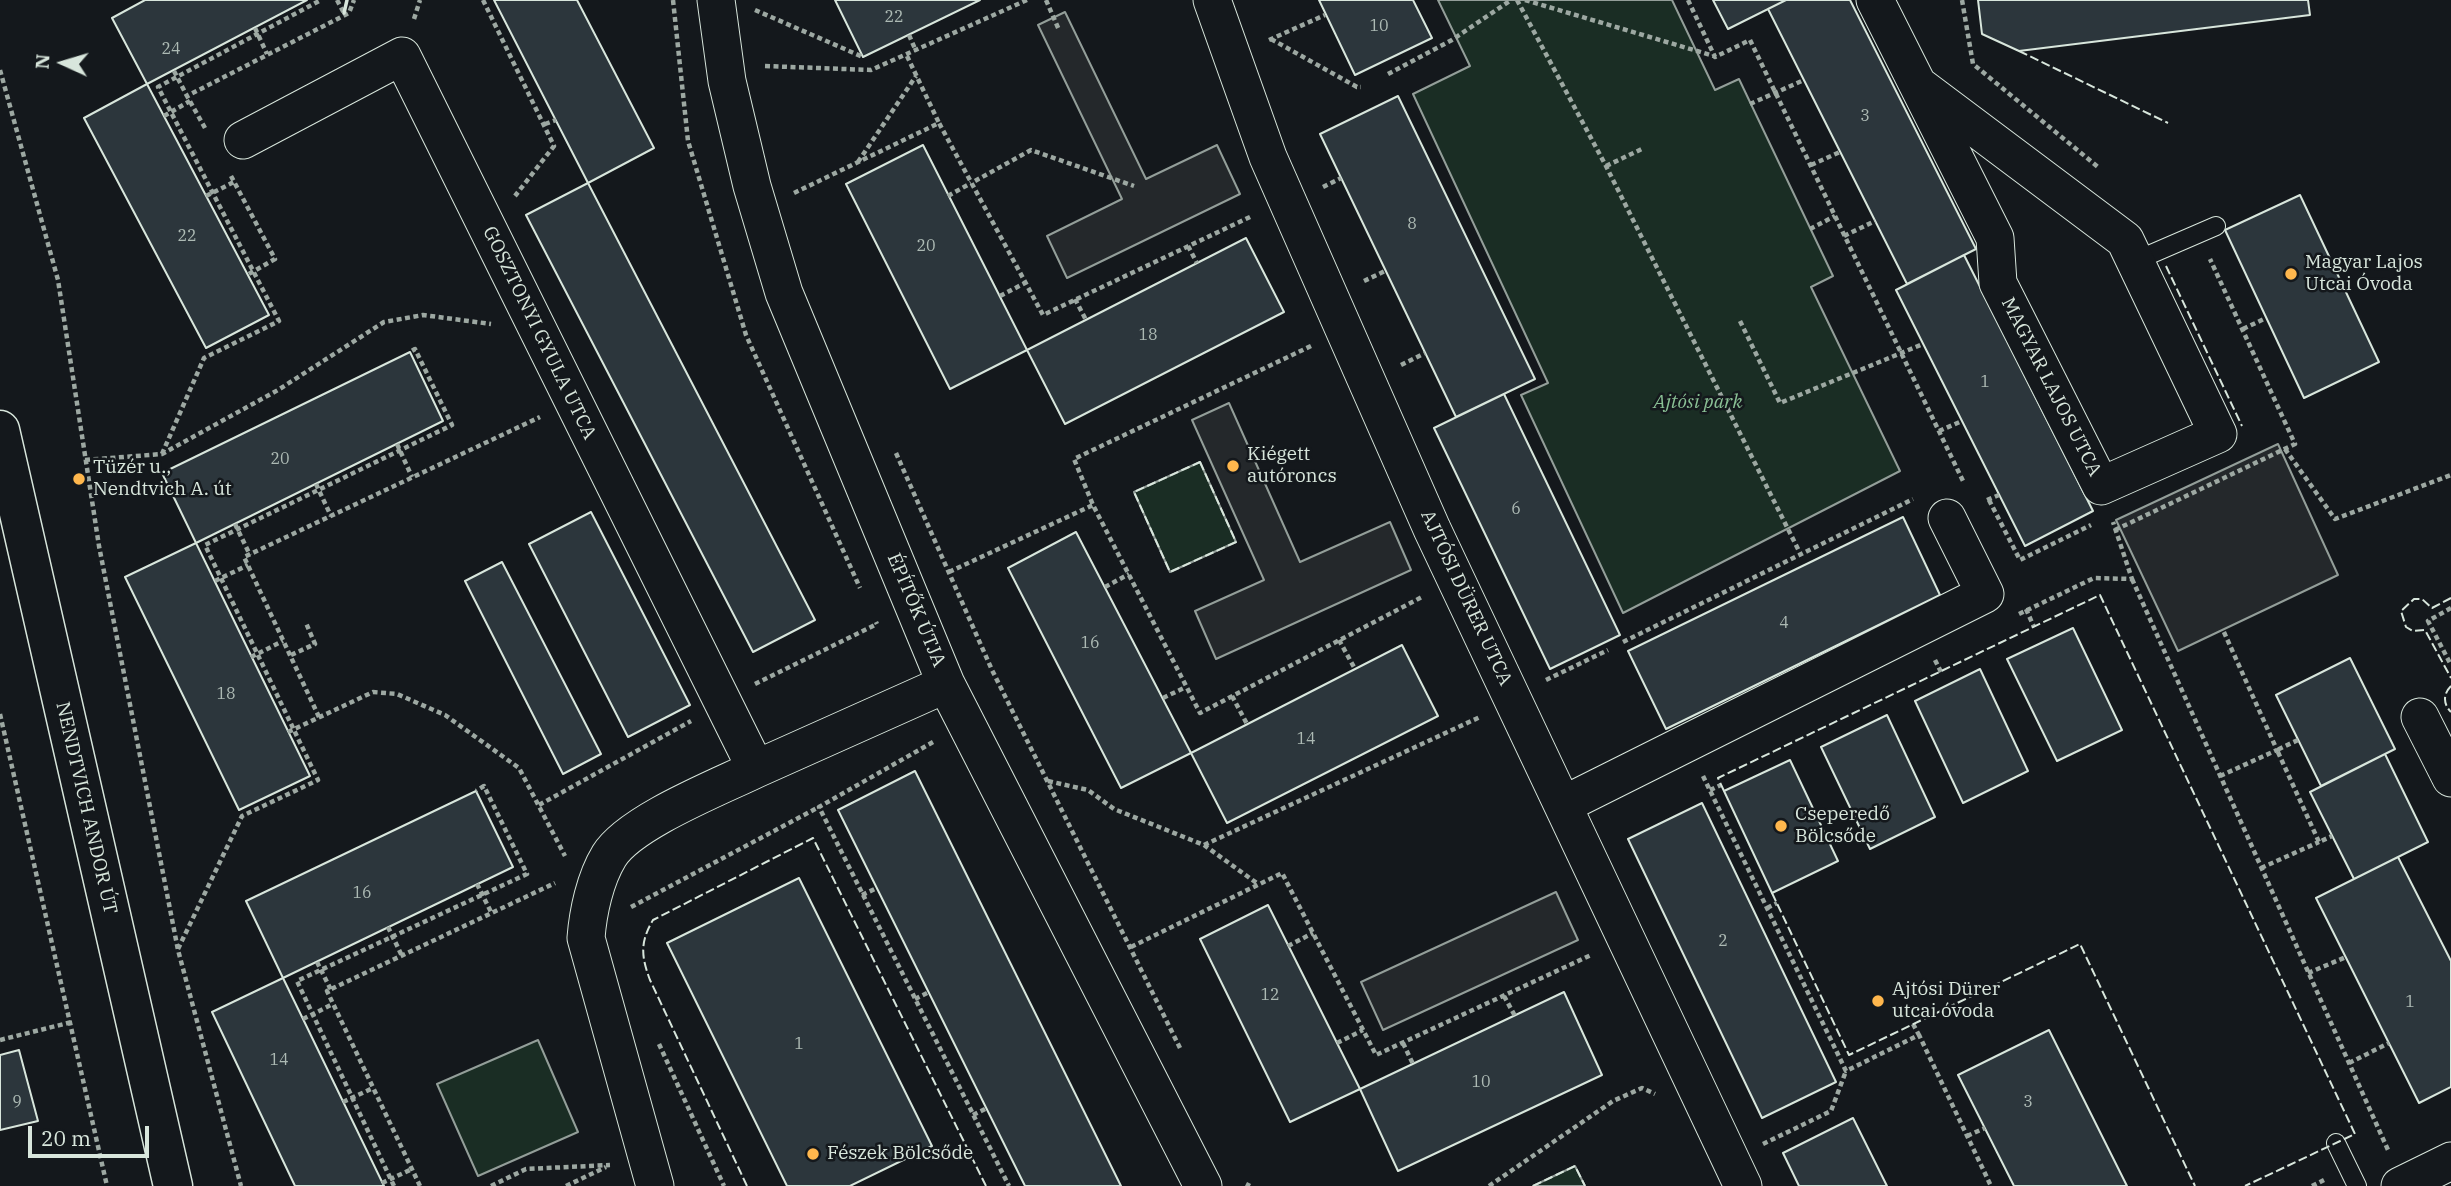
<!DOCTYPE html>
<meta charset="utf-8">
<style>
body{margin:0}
#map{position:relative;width:2451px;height:1186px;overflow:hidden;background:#14181c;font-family:"IBM Plex Serif",serif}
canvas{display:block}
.north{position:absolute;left:28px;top:28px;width:70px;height:70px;-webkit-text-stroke:5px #14181c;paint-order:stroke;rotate:274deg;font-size:19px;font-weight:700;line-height:28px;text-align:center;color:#d8e6dc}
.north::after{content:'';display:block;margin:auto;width:24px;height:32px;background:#d8e6dc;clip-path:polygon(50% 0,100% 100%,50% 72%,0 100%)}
.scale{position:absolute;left:28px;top:1126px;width:121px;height:32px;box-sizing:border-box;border:4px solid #d8e6dc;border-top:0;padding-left:9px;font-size:21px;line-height:24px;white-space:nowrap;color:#d8e6dc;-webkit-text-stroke:5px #14181c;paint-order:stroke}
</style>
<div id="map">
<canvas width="2451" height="1186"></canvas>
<div class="north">N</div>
<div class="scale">20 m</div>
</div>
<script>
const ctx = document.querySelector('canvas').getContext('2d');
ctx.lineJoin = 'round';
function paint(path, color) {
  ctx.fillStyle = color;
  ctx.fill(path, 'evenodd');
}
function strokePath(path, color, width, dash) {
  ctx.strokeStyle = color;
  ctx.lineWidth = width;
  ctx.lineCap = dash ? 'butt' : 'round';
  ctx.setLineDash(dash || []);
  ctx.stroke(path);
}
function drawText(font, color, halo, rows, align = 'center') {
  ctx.font = font + ' "IBM Plex Serif",serif';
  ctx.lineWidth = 5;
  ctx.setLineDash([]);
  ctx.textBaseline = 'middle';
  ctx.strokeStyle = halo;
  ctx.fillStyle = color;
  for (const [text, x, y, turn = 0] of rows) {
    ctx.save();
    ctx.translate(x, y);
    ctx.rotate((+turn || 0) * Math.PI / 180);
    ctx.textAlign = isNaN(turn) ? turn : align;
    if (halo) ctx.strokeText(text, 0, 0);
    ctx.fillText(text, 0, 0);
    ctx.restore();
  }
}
const green = new Path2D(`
 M1438 0H1672L1715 90 1739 79 1833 276 1811 287 1900 471 1623 613 1521 395 1548 383 1413 94 1470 66Z
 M1200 462 1236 542 1170 572 1134 492Z
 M538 1040 578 1132 478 1176 437 1084Z
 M1575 1166 1585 1186H1533Z`);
paint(green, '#1a2d24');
strokePath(green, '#939e99', 2);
const parking = new Path2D(`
 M1065 12 1146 179 1217 145 1240 194 1067 278 1047 236 1122 199 1038 25Z
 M1229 403 1300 562 1390 522 1411 570 1216 659 1195 611 1264 580 1192 420Z
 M2278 444 2338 575 2178 651 2116 520Z
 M1556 892 1578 940 1383 1030 1361 982Z`);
paint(parking, '#24282b');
strokePath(parking, '#939e99', 2);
const building = new Path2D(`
 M145 0H307L147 84 112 18Z
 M494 0H577L654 148 588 183Z
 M835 0H980L863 57Z
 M1319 0H1413L1432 38 1355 75Z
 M1713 0H1786L1728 29Z
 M1786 0H1850L1976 249 1907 284 1768 9Z
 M1978 0H2308L2310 15 2019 51 1982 34Z
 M147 84 269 315 206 348 84 118Z
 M1398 96 1535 379 1456 417 1320 134Z
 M923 145 1027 350 950 389 846 184Z
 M588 183 815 620 753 652 526 215Z
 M2300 195 2379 362 2304 398 2225 230Z
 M1246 238 1284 312 1065 424 1027 350Z
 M1964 255 2093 511 2025 546 1896 290Z
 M410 352 443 421 196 543 162 473Z
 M1504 394 1620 635 1550 669 1434 428Z
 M591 512 690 705 628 737 529 544Z
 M1903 517 1940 595 1666 729 1628 651Z
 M1076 532 1191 753 1121 788 1008 568Z
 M196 543 310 776 239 810 125 577Z
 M502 562 601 754 563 774 465 581Z
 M2073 628 2122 730 2057 761 2007 659Z
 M1402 645 1438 716 1227 823 1191 753Z
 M2350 658 2395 749 2321 786 2276 695Z
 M1980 669 2028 771 1963 803 1915 701Z
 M1887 715 1935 817 1870 849 1821 747Z
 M2385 754 2428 842 2354 879 2310 792Z
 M1790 760 1838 861 1772 893 1724 791Z
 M915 771 1121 1186H1025L838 810Z
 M476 791 513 867 283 978 246 901Z
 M1702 803 1836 1082 1762 1118 1628 839Z
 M2398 857 2451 961V1087L2419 1103 2316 898Z
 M799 878 932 1146 850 1186H787L667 943Z
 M1268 905 1360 1089 1290 1122 1200 939Z
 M283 978 303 1019 384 1186H295L212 1012Z
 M1564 992 1602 1075 1398 1171 1360 1089Z
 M2049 1030 2127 1186H2014L1958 1075Z
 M19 1050 38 1121 0 1130V1055Z
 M1853 1118 1887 1186H1799L1783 1153Z`);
paint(building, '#2c363c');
strokePath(building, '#d8e6dc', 2);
const service = new Path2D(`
 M2135 261 2216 226
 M2336 1143 2357 1186`);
const minor = new Path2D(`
 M716 0 727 81 752 186 784 293 946 684 1203 1186
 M1212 0 1268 157 1432 529 1743 1186
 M1875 0 1995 238 1998 283 2101 486 2218 434 2125 240 1921 87
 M243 140 402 56 756 769C719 787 630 822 609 856 595 879 588 912 586 938L655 1186
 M2420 717 2451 778
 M756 769 946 684
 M1565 804 1985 594 1947 518
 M2400 1186 2451 1161`);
const primary = new Path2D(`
 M0 430 173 1186`);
strokePath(service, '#d8e6dc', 20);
strokePath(minor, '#d8e6dc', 39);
strokePath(primary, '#d8e6dc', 41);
strokePath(new Path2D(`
 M337 0 345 15
 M483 0 554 146 515 196
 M673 0 688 141 746 335 860 588
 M1046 0 1059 30
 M1517 0 1606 166 1801 555
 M1525 0 1714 56
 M1688 0 1715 57 1750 40 1963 481
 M1962 0 1973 64 2098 167
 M755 10 863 57
 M414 19 420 0
 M255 28 267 54
 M909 35 916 51
 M1271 39 1357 87H1361
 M1269 40 1325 15
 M907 56 939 123
 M765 66 871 70 1027 0
 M0 70 58 280 99 546 178 950 241 1186
 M174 71 187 96
 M1388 74 1452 40 1511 0
 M1750 104 1804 80
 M164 116 190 101
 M545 124 556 120
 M205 128 187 96 349 13 354 0
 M858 162 916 76
 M1811 165 1840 152
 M1606 166 1644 148
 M231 176 275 259 247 275
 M975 181 1031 150 1134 186
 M1323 187 1341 178
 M794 193 939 123 1043 315 1252 216
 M206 196 234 182
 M948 196 971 183
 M1810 229 1835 216
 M1844 236 1875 221
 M1188 246 1197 263
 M1364 281 1385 271
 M1000 296 1025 283
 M1075 299 1086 320
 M1740 321 1780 403 1923 344
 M2243 329 2266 318
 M1311 346 1074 459 1093 505 1200 713 1422 597
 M1401 365 1425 353
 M1939 431 1962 421
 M397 444 412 477
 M2285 449 2335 519 2451 475
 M896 453 992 670 1180 1048
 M162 454 204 358 279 321 158 87 321 0
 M85 460 162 454 278 390 384 322 423 315 491 324
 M316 484 331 516
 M1987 500 1999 495
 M1989 500 2020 560 2091 525
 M235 524 250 555
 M2115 530 2295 444 2210 259
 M949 572 1093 505
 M2132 579 2388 1150
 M215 581 248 565
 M1105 587 1129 574
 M2451 608 2428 621 2451 665
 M2026 609 2034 627
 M2019 614 2094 578 2132 579 2113 522
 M1339 640 1355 669
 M1623 642 1913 499
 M291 655 315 644 306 623
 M251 657 283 641
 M1935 660 1941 672
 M1546 680 1608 650
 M755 684 877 624 876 622
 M1232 696 1247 724
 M1163 698 1186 687
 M0 714 107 1186
 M319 717 244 557 540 417
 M288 732 373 692 397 694 445 715 519 768 565 856
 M2298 740 2277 750 2319 842 2332 836
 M933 742 819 807 1009 1186
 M1703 776 1846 1071 1919 1035 1991 1186
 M2220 776 2277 750 2223 630
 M1048 781 1088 790 1114 809 1204 845 1258 884
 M1710 790 1721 785
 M539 805 691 721
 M1204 845 1480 717
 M2261 868 2319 842
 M477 884 491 912
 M862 895 877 888
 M631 907 819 807
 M1767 908 1777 903
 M388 927 402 956
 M1288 946 1313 933
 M1131 947 1282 873 1376 1055 1591 955
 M178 949 242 816 318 780 205 545 452 425 415 349 410 352
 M317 962 331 990
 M2308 973 2346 957
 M1504 996 1515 1016
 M915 999 929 992
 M303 1019 333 1004
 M1913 1024 1919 1035
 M0 1040 72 1022
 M1337 1043 1363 1030
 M1403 1043 1413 1064
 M659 1044 724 1186
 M2349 1063 2389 1043
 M343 1102 373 1088
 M973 1115 987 1108
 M1967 1136 1985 1128
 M1763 1144 1831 1111 1846 1071
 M382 1183 412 1169
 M1246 1184 1250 1186
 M394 1186 297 981 527 874 484 786 476 791
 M420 1186 327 991 555 883
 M491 1186 526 1169 610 1165
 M566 1186 606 1167
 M1489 1186 1613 1101 1642 1088 1655 1094
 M2312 1186 2324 1180`), '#9da8a2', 4.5, [5, 3.5]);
strokePath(service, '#14181c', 18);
strokePath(minor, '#14181c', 37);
strokePath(primary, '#14181c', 38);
strokePath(new Path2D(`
 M2019 51 2168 123
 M2166 266 2242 426
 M1200 462 1236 542 1170 572 1134 492Z
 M2451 598 2432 608 2422 599H2414L2401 611 2406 627 2413 631 2425 630 2451 678
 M2451 686C2443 694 2443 704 2451 712
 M1724 791 1718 778 2100 595 2355 1134 2245 1186
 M1772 893 1849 1055 2080 944 2195 1186
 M747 1186 650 980C641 956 640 942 653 920L813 838 986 1186
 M1533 1186 1575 1166 1585 1186`), '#d8e6dc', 2, [9, 3.5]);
strokePath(new Path2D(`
 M344 13 347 0`), '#d8e6dc', 3.5);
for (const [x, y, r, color] of [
 [2291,274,7,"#ffb74d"],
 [1233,466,7,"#ffb74d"],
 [79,479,7,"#ffb74d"],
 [1781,826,7,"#ffb74d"],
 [1878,1001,7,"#ffb74d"],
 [813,1154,7,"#ffb74d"]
]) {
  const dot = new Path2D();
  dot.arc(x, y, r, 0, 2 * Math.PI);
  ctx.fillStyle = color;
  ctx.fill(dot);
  strokePath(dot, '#14181c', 2.5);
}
drawText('16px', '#adbab4', null, [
 ["22",894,17],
 ["10",1379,26],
 ["24",171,49],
 ["3",1865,116],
 ["8",1412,224],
 ["22",187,236],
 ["20",926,246],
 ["18",1148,335],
 ["1",1985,382],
 ["20",280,459],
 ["6",1516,509],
 ["4",1784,623],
 ["16",1090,643],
 ["18",226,694],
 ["14",1306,739],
 ["16",362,893],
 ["2",1723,941],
 ["12",1270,995],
 ["1",2410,1002],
 ["1",799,1044],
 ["14",279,1060],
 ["10",1481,1082],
 ["9",17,1102],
 ["3",2028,1102]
]);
drawText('19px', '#d8e6dc', '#14181c', [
 ["Magyar Lajos",2305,263],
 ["Utcai Óvoda",2305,285],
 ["Kiégett",1247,455],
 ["autóroncs",1247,477],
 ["Tüzér u.,",93,468],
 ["Nendtvich A. út",93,490],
 ["Cseperedő",1795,815],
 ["Bölcsőde",1795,837],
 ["Ajtósi Dürer",1892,990],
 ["utcai óvoda",1892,1012],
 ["Fészek Bölcsőde",827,1154]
], 'left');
drawText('19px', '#d8e6dc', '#14181c', [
 ["GOSZTONYI GYULA UTCA",539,333,64],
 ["MAGYAR LAJOS UTCA",2051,387,63],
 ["AJTÓSI DÜRER UTCA",1466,598,65],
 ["ÉPÍTŐK ÚTJA",916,610,67],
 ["NENDTVICH ANDOR ÚT",86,808,77]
]);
drawText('italic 19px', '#8ac095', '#14181c', [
 ["Ajtósi park",1698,403]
]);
</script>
